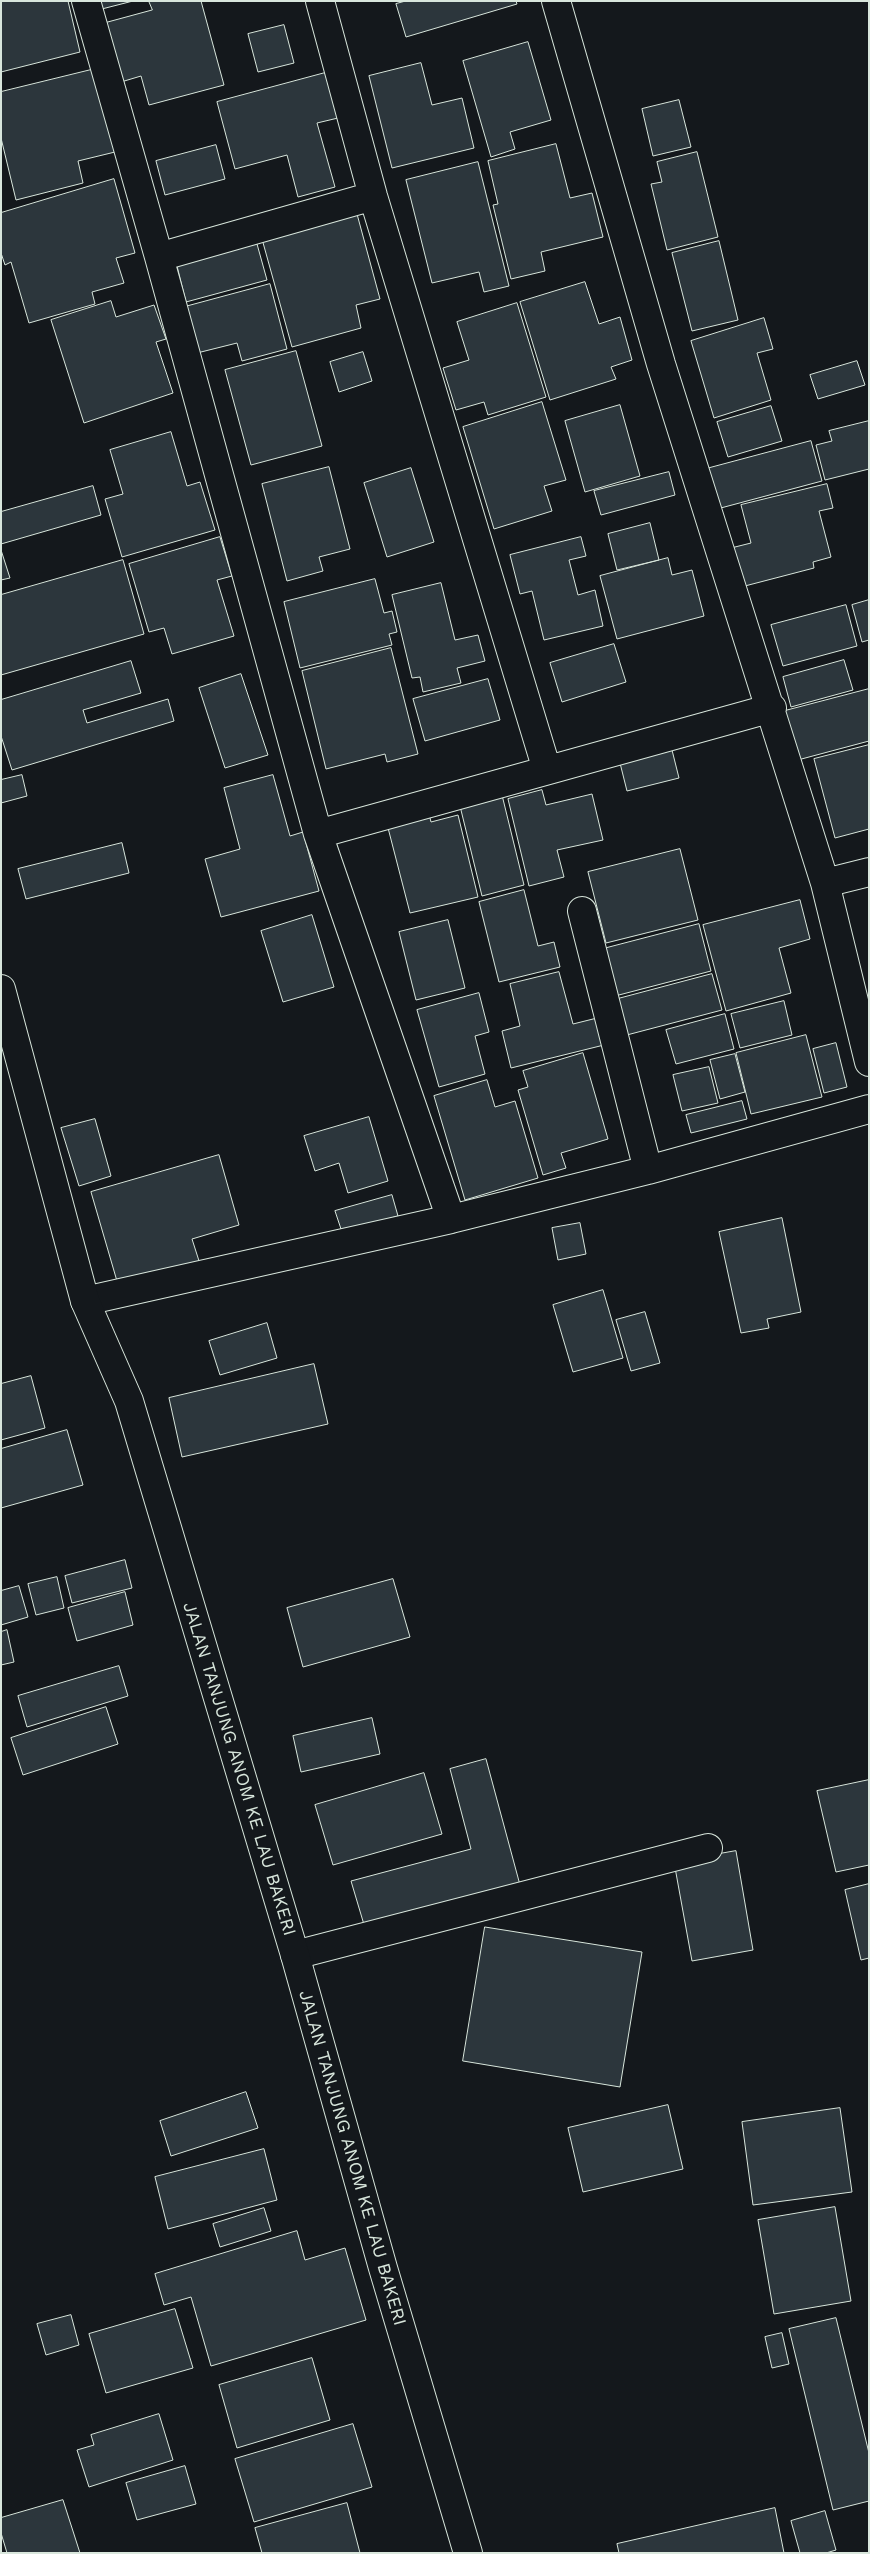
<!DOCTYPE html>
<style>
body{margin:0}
#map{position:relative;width:870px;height:2554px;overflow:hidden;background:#14181c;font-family:"Work Sans",sans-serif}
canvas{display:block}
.frame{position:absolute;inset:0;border:2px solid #d8e6dc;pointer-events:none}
</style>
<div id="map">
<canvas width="870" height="2554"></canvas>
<div class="frame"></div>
</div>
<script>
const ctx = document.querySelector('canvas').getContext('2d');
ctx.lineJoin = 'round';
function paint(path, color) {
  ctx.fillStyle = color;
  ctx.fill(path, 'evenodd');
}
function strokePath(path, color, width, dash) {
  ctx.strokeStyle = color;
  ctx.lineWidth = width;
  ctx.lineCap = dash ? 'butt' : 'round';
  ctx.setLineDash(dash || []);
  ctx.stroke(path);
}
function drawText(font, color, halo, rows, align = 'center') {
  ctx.font = font + ' "Work Sans",sans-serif';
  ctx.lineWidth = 4;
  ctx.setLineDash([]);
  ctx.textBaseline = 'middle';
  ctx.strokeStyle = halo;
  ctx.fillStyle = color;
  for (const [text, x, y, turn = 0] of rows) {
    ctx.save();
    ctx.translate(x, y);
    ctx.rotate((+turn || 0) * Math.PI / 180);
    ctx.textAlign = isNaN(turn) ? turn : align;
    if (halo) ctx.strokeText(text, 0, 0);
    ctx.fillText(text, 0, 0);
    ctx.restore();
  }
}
const building = new Path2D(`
 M1 1H68L80 52 1 72Z
 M92 1H133L94 11Z
 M149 1H201L224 85 149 105 141 76 121 82 104 23 152 10Z
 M406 1H516L517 4 406 37 396 4Z
 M284 25 294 63 258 72 248 34Z
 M528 42 551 120 510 132 515 149 491 157 463 61Z
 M421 63 432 105 462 98 474 148 392 168 369 76Z
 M95 69 115 152 78 161 83 183 16 200 1 138V92Z
 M325 73 338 118 317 123 335 187 298 197 287 155 235 169 217 102Z
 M679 100 691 147 653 156 642 109Z
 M556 144 570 198 592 193 603 237 541 252 545 271 511 279 493 205 498 204 488 161Z
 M216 145 225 179 165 195 156 161Z
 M697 152 718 237 667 250 651 184 662 182 657 162Z
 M478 162 509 286 484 292 479 272 432 283 406 180Z
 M114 179 135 253 116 258 124 283 92 292 95 304 29 323 11 262 5 265 1 253V213Z
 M357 214 380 299 356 305 361 328 292 347 262 239Z
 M719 241 738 320 692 331 672 253Z
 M257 244 267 280 186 302 177 266Z
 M585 282 599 324 620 317 632 360 611 367 616 379 550 400 520 302Z
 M270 284 287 349 242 361 237 343 193 354 181 308Z
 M111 301 116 317 154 305 166 339 156 342 173 393 84 423 51 320Z
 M517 303 546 397 488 415 484 402 456 410 443 368 469 360 457 322Z
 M764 318 773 349 757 353 771 400 714 418 691 341Z
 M296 351 322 446 251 465 225 370Z
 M363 352 372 381 339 392 330 362Z
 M857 361 865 385 818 399 810 375Z
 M542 402 566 480 544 486 552 511 494 529 463 427Z
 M620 405 640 476 585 492 565 421Z
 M771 406 782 441 728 457 717 422Z
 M869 421V469L825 480 816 445 832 441 829 431Z
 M171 432 187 486 200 482 215 530 122 557 105 499 123 494 110 450Z
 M811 441 822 481 717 509 706 469Z
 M329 467 350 549 319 557 323 571 287 581 262 484Z
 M411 468 434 542 387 557 364 483Z
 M669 472 675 495 601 515 594 491Z
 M827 484 833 508 819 511 831 557 813 562 814 568 741 587 731 548 751 543 741 505Z
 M93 486 101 515 1 544V512Z
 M650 523 659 560 617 570 608 534Z
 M220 537 232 576 217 580 234 636 172 654 164 628 149 632 129 564Z
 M581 537 586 556 569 560 578 595 595 590 603 626 544 640 532 591 520 594 510 555Z
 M1 550 10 578 1 580Z
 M668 558 672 575 692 570 704 616 617 639 600 576Z
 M123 560 144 634 1 675V595Z
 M375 579 384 613 392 611 397 632 389 634 392 645 300 668 284 602Z
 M441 583 455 640 478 635 485 661 457 668 461 683 423 692 420 677 412 678 392 595Z
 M869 600V640L862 642 852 605Z
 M846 605 857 646 783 666 771 625Z
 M614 644 626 682 562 702 550 663Z
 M391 648 418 754 387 762 385 754 326 769 302 671Z
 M844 660 853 690 791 707 783 677Z
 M131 661 141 693 83 710 87 723 168 699 174 721 12 770 1 736V700Z
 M241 674 268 755 225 768 199 688Z
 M488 679 500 720 425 741 413 699Z
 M869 689V741L794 761 781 712Z
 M869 745V829L835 838 814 759Z
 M671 746 679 778 627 791 619 759Z
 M22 775 27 796 1 803V780Z
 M273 775 290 836 303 832 319 891 221 917 205 859 240 849 224 788Z
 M542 790 546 805 592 794 603 840 557 850 564 877 529 886 508 799Z
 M502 795 524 885 482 896 460 806Z
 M429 814 431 822 458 815 478 897 410 913 387 824Z
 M122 843 129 873 26 899 18 869Z
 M680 849 698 920 606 943 588 872Z
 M524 890 538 946 554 942 560 967 499 982 479 902Z
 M800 900 810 939 779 948 791 993 726 1011 703 925Z
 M312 915 334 987 283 1002 261 931Z
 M448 920 465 988 416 1000 399 932Z
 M699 924 711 971 615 996 603 949Z
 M559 972 573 1024 597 1018 604 1045 511 1068 502 1031 520 1026 510 984Z
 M712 974 722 1010 623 1036 614 1000Z
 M479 993 489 1032 475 1036 485 1074 439 1087 417 1010Z
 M784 1001 792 1035 740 1048 731 1014Z
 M725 1014 734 1049 676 1064 666 1030Z
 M806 1035 822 1097 751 1114 736 1053Z
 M836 1043 847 1087 824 1093 813 1049Z
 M583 1053 608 1139 561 1153 566 1168 543 1175 518 1090 528 1087 523 1071Z
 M735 1054 745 1092 720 1099 710 1060Z
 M709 1067 718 1103 682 1111 673 1075Z
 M487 1080 495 1107 515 1101 538 1178 465 1200 434 1096Z
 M742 1101 747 1119 691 1133 686 1115Z
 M369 1117 388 1181 348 1193 339 1163 315 1171 304 1136Z
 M95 1119 111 1176 79 1186 61 1128Z
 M219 1155 239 1225 192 1239 200 1264 119 1288 91 1192Z
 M392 1195 398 1216 342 1232 335 1211Z
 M782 1218 801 1312 767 1319 769 1328 741 1333 719 1232Z
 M580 1223 586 1254 558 1260 552 1228Z
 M603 1290 623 1358 573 1372 553 1305Z
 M645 1312 660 1363 631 1371 616 1320Z
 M267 1323 277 1358 220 1375 209 1341Z
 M314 1364 328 1424 182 1457 169 1398Z
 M31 1376 45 1428 1 1440V1384Z
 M67 1430 83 1485 1 1508V1449Z
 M125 1560 132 1588 72 1603 65 1576Z
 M57 1577 64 1608 36 1615 28 1584Z
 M393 1579 410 1637 303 1667 287 1608Z
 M19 1586 28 1617 1 1625V1591Z
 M125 1592 133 1625 77 1641 68 1608Z
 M7 1630 14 1662 1 1665V1632Z
 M119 1666 128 1696 27 1727 18 1696Z
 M106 1707 118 1744 23 1775 11 1738Z
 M372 1718 380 1754 301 1772 293 1736Z
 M486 1759 520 1885 365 1928 351 1881 471 1849 450 1769Z
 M424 1773 442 1834 333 1865 315 1805Z
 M869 1780V1865L836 1872 817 1791Z
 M736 1851 753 1950 692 1961 674 1862Z
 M869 1884V1958L861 1960 845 1890Z
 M485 1927 642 1952 620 2087 463 2061Z
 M246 2092 258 2128 171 2156 160 2121Z
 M668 2105 683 2169 583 2192 568 2128Z
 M840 2108 852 2192 753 2205 742 2122Z
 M264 2149 277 2200 168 2229 155 2177Z
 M835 2207 851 2301 774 2314 758 2220Z
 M264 2208 271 2231 220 2247 213 2224Z
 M297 2231 305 2260 345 2248 366 2320 211 2366 191 2297 164 2305 155 2274Z
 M175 2309 193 2368 106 2393 89 2334Z
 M71 2315 79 2345 46 2355 37 2324Z
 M836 2318 869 2453V2501L833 2510 789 2329Z
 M782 2333 789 2364 772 2368 765 2337Z
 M312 2358 330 2420 237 2448 219 2385Z
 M159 2414 173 2460 89 2487 77 2450 94 2445 91 2435Z
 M353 2424 372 2487 254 2522 235 2459Z
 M185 2466 196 2504 137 2520 126 2483Z
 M63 2500 80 2553H7L1 2533V2518Z
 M347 2503 360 2553H262L255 2528Z
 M775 2508 784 2553H619L617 2544Z
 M825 2511 836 2550 826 2553H800L791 2521Z`);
paint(building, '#2c363c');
strokePath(building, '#d8e6dc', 1);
const minor = new Path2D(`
 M86 1 159 257 318 834 451 1219
 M320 1 373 196 547 770
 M556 1 661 364 825 883 869 1062
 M159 257 373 196
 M318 834 772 708
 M825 883 869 872
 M582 911 648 1170
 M85 1301 451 1219 648 1170 869 1109
 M295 1955 708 1848`);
const secondary = new Path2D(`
 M1 989 85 1301 129 1401 295 1955 383 2268 468 2553`);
strokePath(minor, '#d8e6dc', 30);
strokePath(secondary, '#d8e6dc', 30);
strokePath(minor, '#14181c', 28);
strokePath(secondary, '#14181c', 28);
drawText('18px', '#d8e6dc', '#14181c', [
 ["JALAN TANJUNG ANOM KE LAU BAKERI",239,1769,73],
 ["JALAN TANJUNG ANOM KE LAU BAKERI",352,2158,74]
]);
</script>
